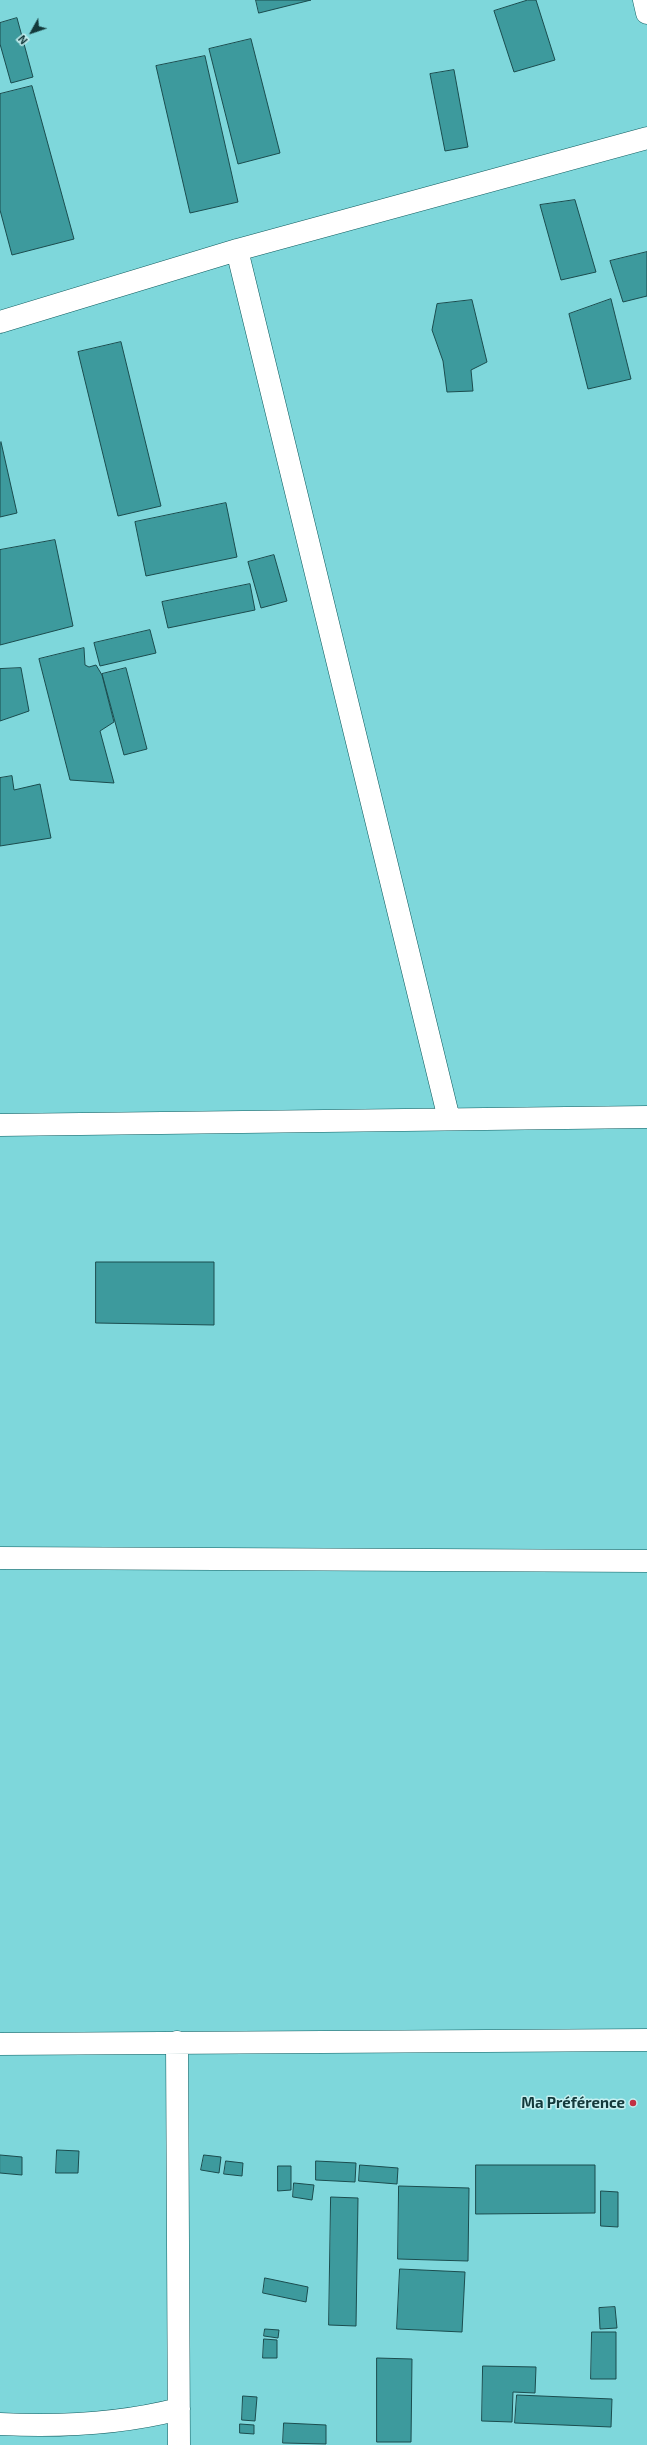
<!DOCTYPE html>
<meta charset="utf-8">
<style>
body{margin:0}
#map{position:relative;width:647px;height:2445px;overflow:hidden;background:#7ed7db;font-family:"Exo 2",sans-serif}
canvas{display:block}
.north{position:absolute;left:12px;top:12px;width:40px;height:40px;-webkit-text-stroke:3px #c6f0f1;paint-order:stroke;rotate:230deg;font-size:11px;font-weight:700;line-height:16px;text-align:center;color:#13393b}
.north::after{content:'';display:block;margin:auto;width:14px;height:18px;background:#13393b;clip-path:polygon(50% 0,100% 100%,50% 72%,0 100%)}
</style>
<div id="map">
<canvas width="647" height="2445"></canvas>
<div class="north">N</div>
</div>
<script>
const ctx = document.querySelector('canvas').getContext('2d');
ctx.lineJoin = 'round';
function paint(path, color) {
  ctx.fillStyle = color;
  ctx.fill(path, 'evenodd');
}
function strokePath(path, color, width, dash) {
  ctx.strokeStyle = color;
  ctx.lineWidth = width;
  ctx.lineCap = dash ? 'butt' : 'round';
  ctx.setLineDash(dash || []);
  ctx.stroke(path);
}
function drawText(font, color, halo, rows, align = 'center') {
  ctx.font = font + ' "Exo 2",sans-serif';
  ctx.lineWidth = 3;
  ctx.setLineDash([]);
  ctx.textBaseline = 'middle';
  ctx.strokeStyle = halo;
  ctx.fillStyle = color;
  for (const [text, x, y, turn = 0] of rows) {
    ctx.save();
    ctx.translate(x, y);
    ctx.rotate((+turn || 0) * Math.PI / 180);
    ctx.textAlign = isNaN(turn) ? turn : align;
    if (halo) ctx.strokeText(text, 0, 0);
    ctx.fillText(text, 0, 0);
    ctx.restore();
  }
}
const building = new Path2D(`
 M256 0H311L259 13Z
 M528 0H536L555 60 514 72 494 11Z
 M17 18 33 77 11 83 0 44V23Z
 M251 39 280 153 238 164 209 49Z
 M205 56 238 202 190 213 156 66Z
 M454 70 468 147 445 151 430 74Z
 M32 86 74 239 12 255 0 210V94Z
 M575 200 596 272 561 280 540 205Z
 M647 252V296L623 302 610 261Z
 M611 299 631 379 588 389 569 314Z
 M472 300 487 362 471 370 473 391 447 392 443 361 432 330 437 304Z
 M121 342 161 506 118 516 78 352Z
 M1 442 17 513 0 517V443Z
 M226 503 237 557 146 576 135 522Z
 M55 540 73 626 0 645V550Z
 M274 555 287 601 261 608 248 562Z
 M250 584 255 610 168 628 162 602Z
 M150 630 156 653 100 666 94 643Z
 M84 648 85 665 89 667 96 665 102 675 114 722 100 731 114 783 70 780 39 659Z
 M21 668 29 711 0 721V669Z
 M126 668 147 749 124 755 102 674Z
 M12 776 14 790 40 784 51 838 0 846V778Z
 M96 1262H214V1325L96 1323Z
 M57 2150 79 2151 78 2173H56Z
 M0 2155 22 2157V2175L0 2173Z
 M204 2155 221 2157 219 2173 201 2170Z
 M226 2161 243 2163 242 2176 224 2174Z
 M316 2161 356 2163 355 2182 316 2180Z
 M360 2165 398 2168 397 2184 359 2181Z
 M476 2165H595V2213L476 2214Z
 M278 2166H291V2190L278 2191Z
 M294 2183 314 2185 312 2200 293 2197Z
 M399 2186 469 2188 468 2261 398 2259Z
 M601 2191 618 2192V2227L601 2226Z
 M331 2197 358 2198 356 2326 329 2325Z
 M400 2269 465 2272 462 2332 397 2329Z
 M265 2278 308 2287 306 2302 263 2293Z
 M615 2307 617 2328 600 2329 599 2308Z
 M265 2329 279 2330 278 2338 264 2336Z
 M592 2332H616V2379H591Z
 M264 2339 277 2340V2358H263Z
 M377 2358 412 2359 411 2442H377Z
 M483 2366 536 2367 535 2393 513 2392 512 2422 482 2421Z
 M517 2395 612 2399 611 2427 515 2423Z
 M243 2396 257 2397 255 2421 242 2420Z
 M284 2423 326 2425V2444L283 2443Z
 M240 2424 254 2425V2434L240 2433Z`);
paint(building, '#3d9a9d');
strokePath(building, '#1b4c4e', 1);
const minor = new Path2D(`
 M644 0 647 13
 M237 250 449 1119
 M0 322 237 250 647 138
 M0 1125 647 1117
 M0 1558 647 1561
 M177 2042 179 2445
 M0 2044 647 2040
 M0 2424C60 2427 121 2424 179 2409`);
strokePath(minor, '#0f5c5f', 23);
strokePath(minor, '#fff', 22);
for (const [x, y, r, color] of [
 [633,2103,4,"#c13144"]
]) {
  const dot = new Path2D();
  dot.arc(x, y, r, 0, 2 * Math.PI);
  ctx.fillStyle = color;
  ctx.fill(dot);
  strokePath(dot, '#c6f0f1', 1.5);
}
drawText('bold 15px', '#13393b', '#c6f0f1', [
 ["Ma Préférence",625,2103]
], 'right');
</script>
